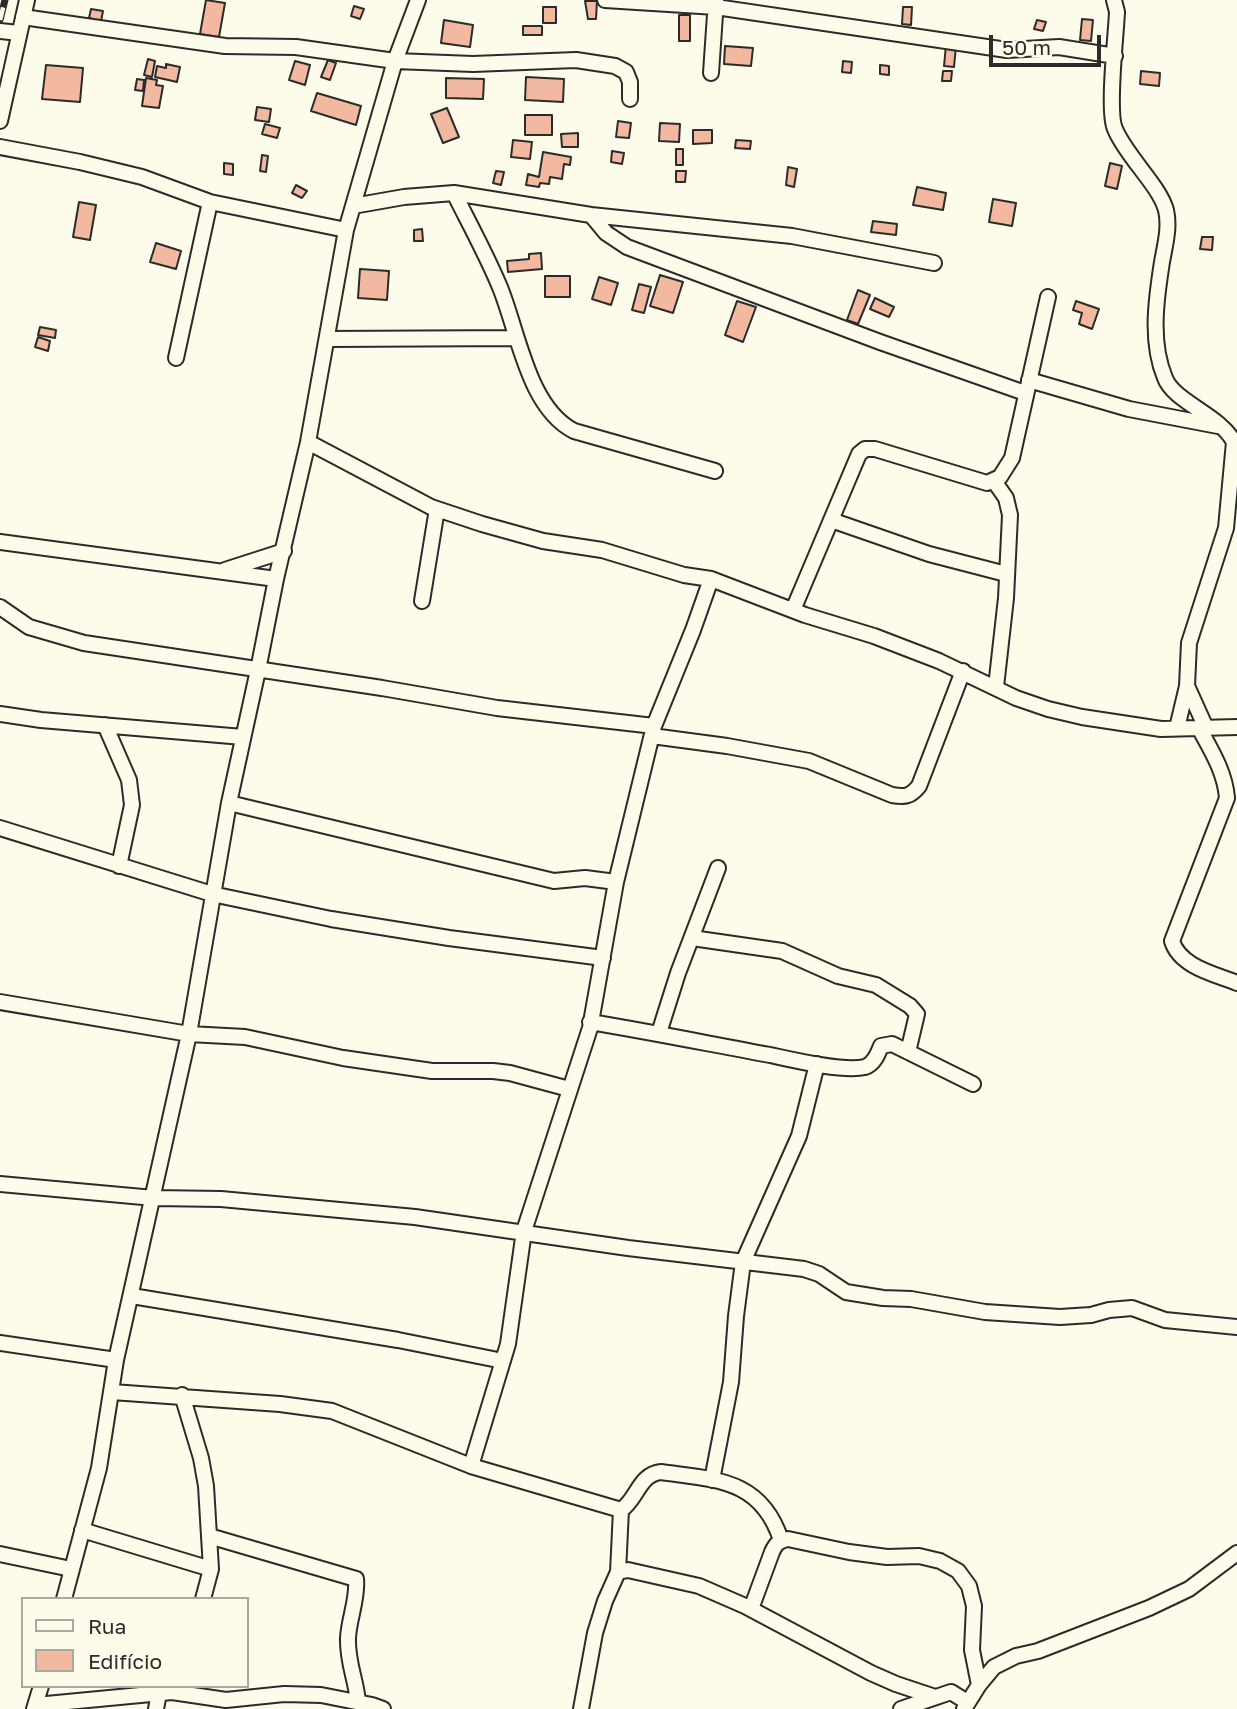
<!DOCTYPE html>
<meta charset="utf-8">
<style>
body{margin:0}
#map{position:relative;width:1237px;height:1709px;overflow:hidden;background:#fdfbea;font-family:"Golos Text",sans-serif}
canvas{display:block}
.legend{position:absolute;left:21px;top:1597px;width:228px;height:91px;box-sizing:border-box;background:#fdfbea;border:2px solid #a9a89e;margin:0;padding:9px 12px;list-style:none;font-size:21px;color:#2b2b2b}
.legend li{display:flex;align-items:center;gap:14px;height:35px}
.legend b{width:35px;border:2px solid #a9a89e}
.scale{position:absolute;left:989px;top:35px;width:112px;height:32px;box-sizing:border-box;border:4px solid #2b2b2b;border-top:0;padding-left:9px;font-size:21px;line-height:24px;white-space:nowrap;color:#2b2b2b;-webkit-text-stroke:5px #fdfbea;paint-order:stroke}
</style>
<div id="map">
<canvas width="1237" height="1709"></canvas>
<ul class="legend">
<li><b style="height:9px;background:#fdfbea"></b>Rua</li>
<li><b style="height:19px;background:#f2b8a0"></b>Edifício</li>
</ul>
<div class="scale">50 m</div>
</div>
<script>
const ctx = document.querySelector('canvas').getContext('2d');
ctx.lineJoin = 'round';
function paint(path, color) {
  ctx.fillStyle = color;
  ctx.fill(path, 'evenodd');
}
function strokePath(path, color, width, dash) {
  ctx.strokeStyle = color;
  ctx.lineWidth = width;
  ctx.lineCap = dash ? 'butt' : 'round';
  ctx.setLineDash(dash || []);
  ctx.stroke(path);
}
const building = new Path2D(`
 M206 0 225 3 219 37 200 34Z
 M585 1H597L596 19H588Z
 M354 6 364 9 360 19 351 16Z
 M543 7H556V23H543Z
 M903 7H912L911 25 902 24Z
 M91 9 103 11 101 21 89 18Z
 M679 15H690V41H679Z
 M1082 19 1093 20 1091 41 1080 40Z
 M444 20 473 25 470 47 441 43Z
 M1037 20 1046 22 1043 31 1034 29Z
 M523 26H542V35H523Z
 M946 45 956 46 954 67 944 66Z
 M725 46 753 48 751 66 724 64Z
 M148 59 155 61 152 77 144 75Z
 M328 60 336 63 330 80 321 77Z
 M295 61 310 65 305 85 289 80Z
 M843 61 852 62 851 73 842 72Z
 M166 64 180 67 177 82 155 77 157 66 166 68Z
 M46 65 83 68 80 102 42 99Z
 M880 65 889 66V75L880 74Z
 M943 71H952L951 81H942Z
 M1141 71 1160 73 1159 86 1140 84Z
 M526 77 564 79 563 102 525 100Z
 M146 78 157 80 156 85 163 86 159 108 142 106Z
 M446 78 484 79 483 99 446 98Z
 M137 79 144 80 143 91 135 90Z
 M317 93 361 106 356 125 311 111Z
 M257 107 271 109 269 122 255 120Z
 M447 108 459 137 443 143 431 114Z
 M525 115H552V135H525Z
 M618 121 631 123 629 138 616 137Z
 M660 123 680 124 679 142 659 141Z
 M265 124 280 128 277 138 262 134Z
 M693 130H712V143L693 144Z
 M578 133V147H562L561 134Z
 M513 140 532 142 530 159 511 157Z
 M736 140 751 141 750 149 735 148Z
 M676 149H683V165H676Z
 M612 151 624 153 622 164 611 162Z
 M543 152 571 157 570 165 564 164 562 179 550 177 549 184 540 183 539 187 526 185 528 174 539 177Z
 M262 155 268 156 266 172 260 171Z
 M224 163 233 164V175L224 174Z
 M1110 163 1122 166 1117 189 1105 186Z
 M788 167 797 169 794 187 786 185Z
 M496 171 504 172 501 185 493 183Z
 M676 171H686L685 182H676Z
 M296 185 307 191 302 198 292 193Z
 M917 187 946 193 943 210 913 205Z
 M993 199 1016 203 1012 226 989 222Z
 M79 202 96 205 90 240 73 237Z
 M873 221 897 224 896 235 871 232Z
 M422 229 423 241H414V230Z
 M1202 237H1213L1212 250 1200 249Z
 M156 243 181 251 176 269 150 262Z
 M541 253 542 269 508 272 507 261 529 259V254Z
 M360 269 389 271 387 300 358 298Z
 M660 275 683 282 673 313 650 306Z
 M545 276H570V297H545Z
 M599 277 618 283 611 305 592 299Z
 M639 284 651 287 644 313 632 310Z
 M858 290 870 295 858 324 847 320Z
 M875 298 894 307 889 317 870 309Z
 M737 301 756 307 743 342 725 335Z
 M1076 301 1099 309 1092 329 1079 324 1082 313 1073 310Z
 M40 327 56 330 55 338 38 335Z
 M38 337 50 341 48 351 35 347Z`);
paint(building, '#f2b8a0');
strokePath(building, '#2b2b2b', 2);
const street = new Path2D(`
 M605 0 716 7 1007 50 1059 47 1115 56
 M1114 0 1117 12C1116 36 1107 112 1115 129 1126 156 1159 185 1166 210 1170 227 1165 245 1162 262 1156 300 1150 342 1165 378 1174 402 1220 415 1234 442L1226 528 1189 643 1187 686 1177 728
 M23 17 225 46 296 47 395 61 473 64 576 60 615 66 626 72 630 82V99
 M0 31 19 33
 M711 73 716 0
 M0 121 27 0
 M0 147 80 162 142 177 210 202 346 230
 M454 193C469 223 486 254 499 285 518 329 527 407 574 431L715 471
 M353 206 404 197 454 193 591 215 792 236 934 263
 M591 215 606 233 627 247 880 342 1025 393
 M327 339 516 338
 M176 358 210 202
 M1029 380 1129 409 1218 426
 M308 442 431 507 482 524 543 541 602 550 684 575 711 579 805 615 874 636 939 661 1016 698 1048 709 1082 717 1161 729 1237 727
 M994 481 1006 498 1010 515 1006 598 996 687
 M831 520 929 554 1006 574
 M0 542 276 579
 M225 570 284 551
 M422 601 437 509
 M0 607 29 627 84 643 382 688 497 708 654 726
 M793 610 859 454 865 449H875L987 483 1000 477 1012 458 1048 297
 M1187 686 1206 728
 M0 714 41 720 243 737
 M105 725 129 780 132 805 119 866
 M1199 728C1211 750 1225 772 1227 798L1172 941C1180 967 1215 974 1237 983
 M652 736 727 746 809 761 892 795C905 797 910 797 919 786L963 671
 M229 803 554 881 585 878 616 882
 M0 828 212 894 331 919 449 938 603 958
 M692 938 782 951 838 976 876 985 910 1006 917 1014 908 1052
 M0 1002 189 1034 245 1037 343 1058 432 1071H493L510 1073 569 1089
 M590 1022C651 1032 710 1044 770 1055 793 1060 843 1072 865 1067 874 1064 878 1054 881 1046L892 1044 973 1084
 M659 1033 678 973 718 868
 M0 1184 154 1198 221 1199 415 1217 628 1248 804 1269 819 1274 846 1292 883 1298 911 1299 985 1312 1060 1317 1091 1315 1109 1310 1132 1308 1165 1320 1237 1327
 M132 1296 398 1340 503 1361
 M0 1343 116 1360
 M112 1392 280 1404 332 1411 471 1466 621 1510C637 1500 639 1474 661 1472 717 1480 761 1479 781 1540
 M182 1395 201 1458 206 1486 211 1569 203 1599
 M471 1466 508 1344 524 1231 590 1028 616 882 654 726 693 630 711 579
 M712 1480 731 1382 736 1316 743 1262 799 1136 817 1064
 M82 1530 211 1569
 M209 1536 356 1579C358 1599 349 1618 348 1638 347 1662 356 1679 358 1702
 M0 1554 71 1569
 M618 1572 628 1570 699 1586 745 1606 871 1673 896 1684 935 1697
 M64 1599 99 1468 116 1360 189 1034 229 803 258 670 276 579 308 442 346 230 395 61 418 0
 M751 1609 772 1552C776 1543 779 1541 788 1539L849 1552 887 1557 919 1556 940 1561 958 1571 969 1586 974 1606 972 1650 979 1685
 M36 1705 172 1692 226 1700 284 1694 321 1695 372 1705 383 1709
 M34 1709 41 1686
 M156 1709 159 1693
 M581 1709 595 1633 605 1601 618 1572 621 1510
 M901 1709 951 1692 967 1702
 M964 1709 979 1685 994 1667 1016 1656 1038 1651 1149 1608 1189 1589 1237 1553`);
strokePath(street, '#2b2b2b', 18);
strokePath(street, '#fdfbea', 14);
const rail = new Path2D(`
 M0 20 5 0`);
strokePath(rail, '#2b2b2b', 7);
strokePath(rail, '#fdfbea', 4.5, [13]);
</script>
